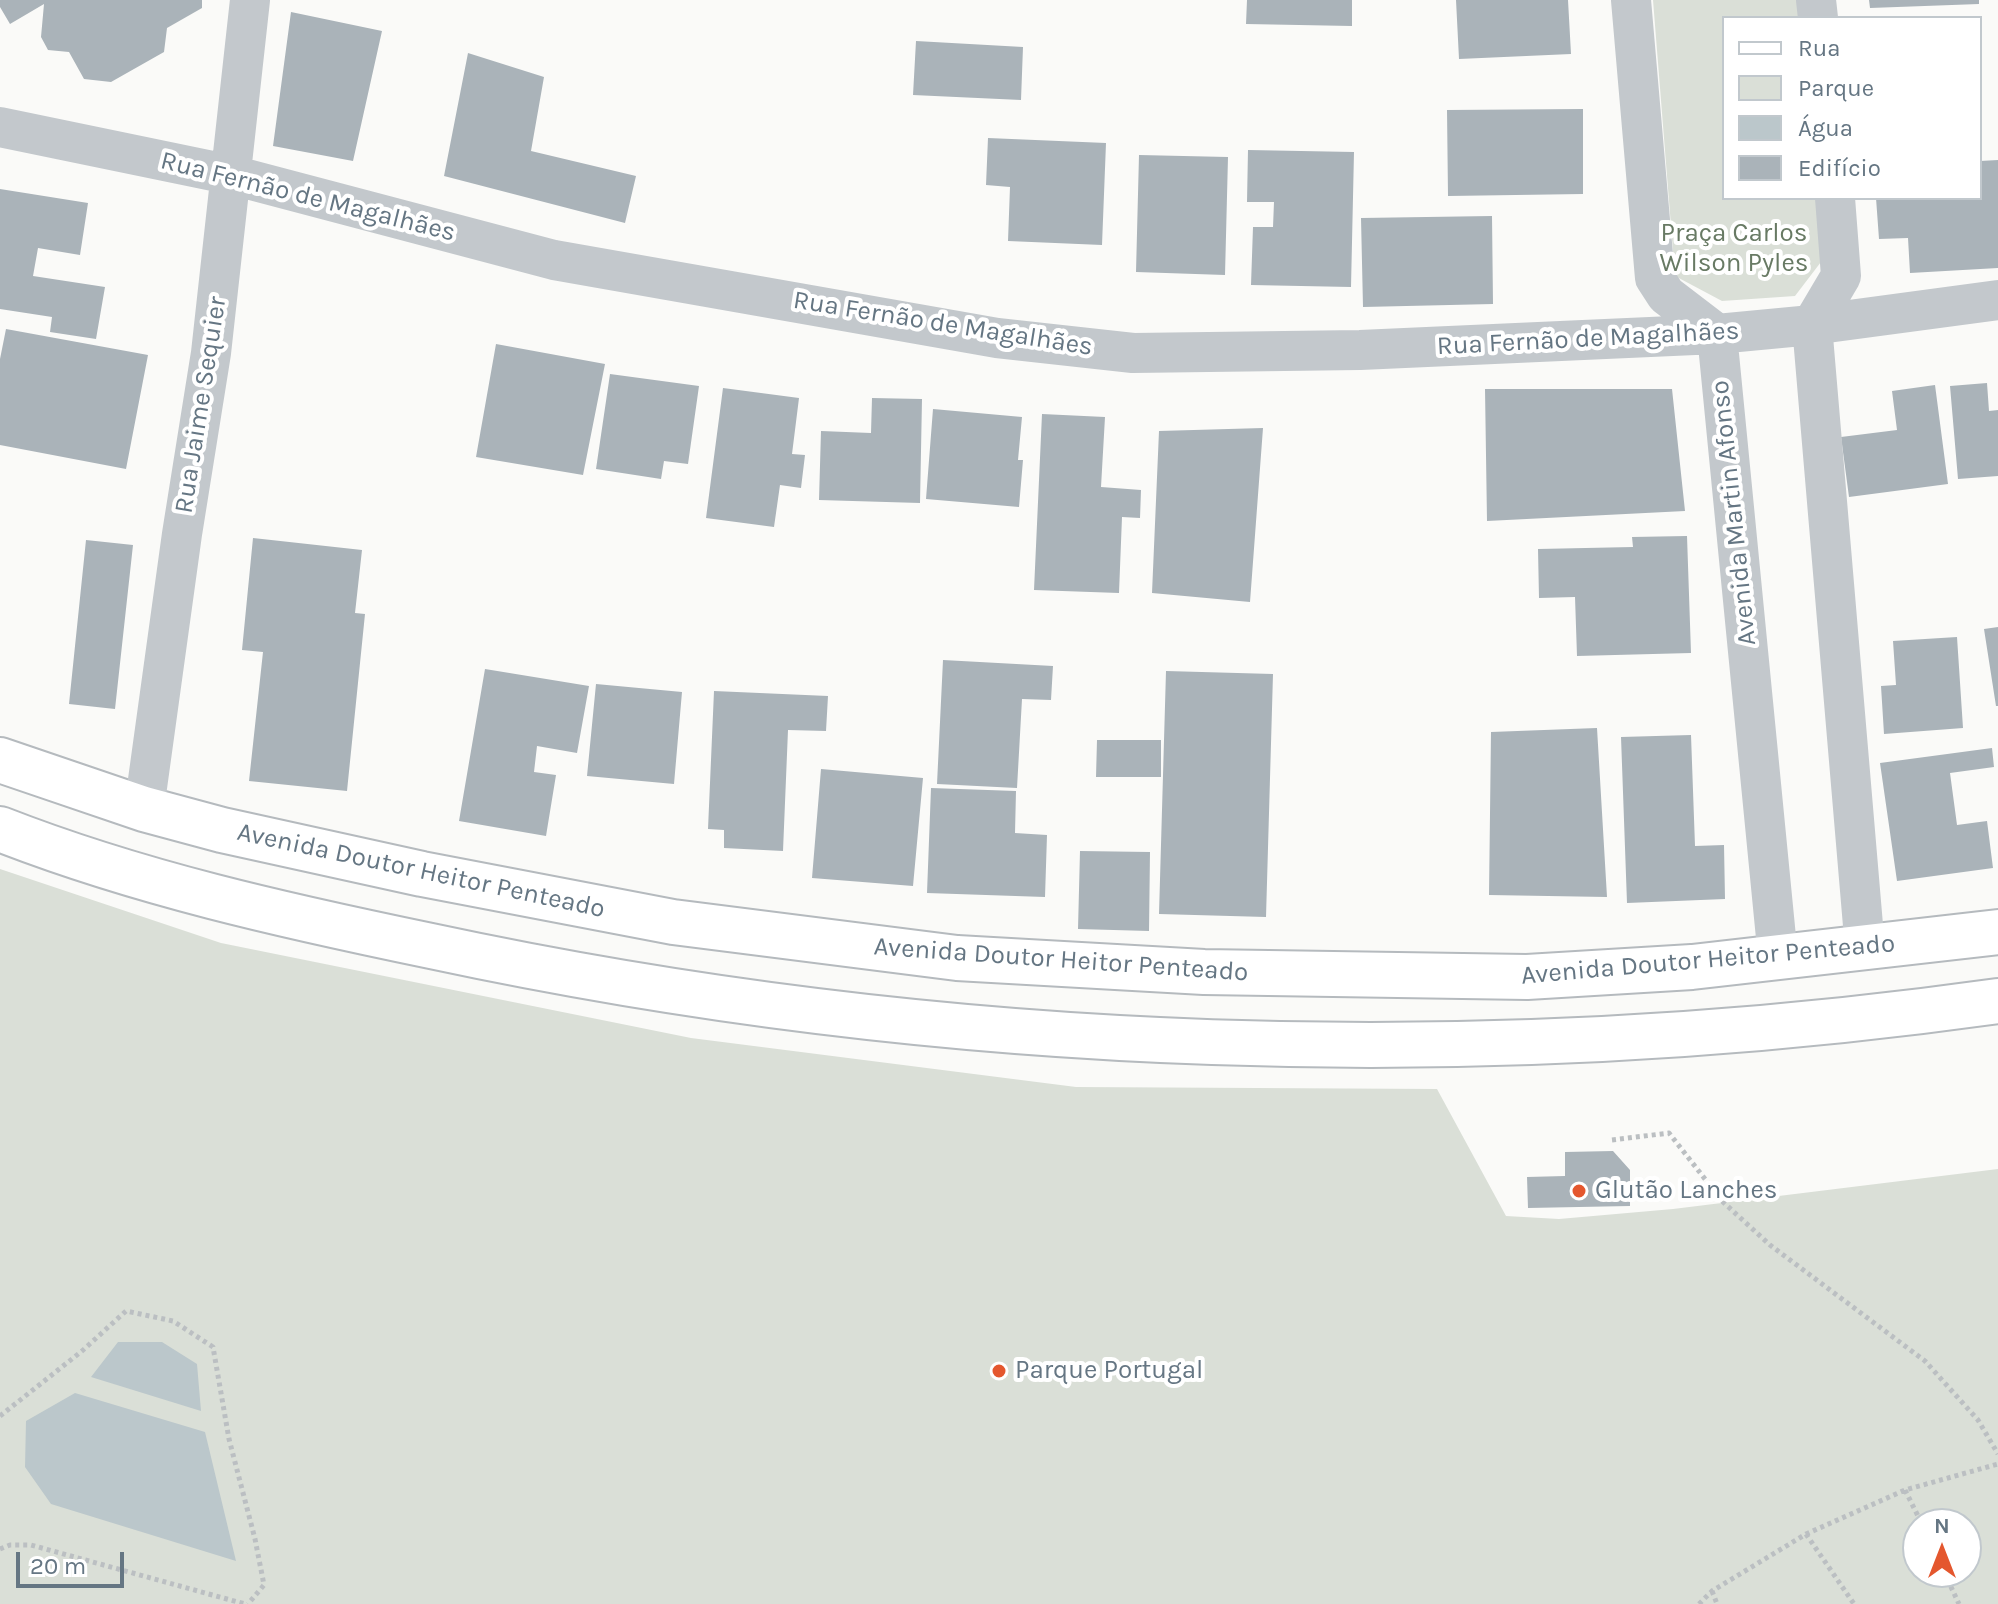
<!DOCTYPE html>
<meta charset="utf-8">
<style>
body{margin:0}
#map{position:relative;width:1998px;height:1604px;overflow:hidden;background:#fafaf8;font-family:Karla,sans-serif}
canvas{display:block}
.legend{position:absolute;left:1722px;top:16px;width:260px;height:184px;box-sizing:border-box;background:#fff;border:2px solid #c1c8cd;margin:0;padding:10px 14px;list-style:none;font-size:24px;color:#657683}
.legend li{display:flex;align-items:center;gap:16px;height:40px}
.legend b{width:40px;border:2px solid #c1c8cd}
.north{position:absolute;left:1902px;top:1508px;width:80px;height:80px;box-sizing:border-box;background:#fff;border:2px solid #c1c8cd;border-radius:50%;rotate:0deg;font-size:22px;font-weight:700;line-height:32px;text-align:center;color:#657683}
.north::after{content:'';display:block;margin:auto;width:28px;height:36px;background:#e4572e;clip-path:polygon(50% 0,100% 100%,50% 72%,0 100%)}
.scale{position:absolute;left:16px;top:1552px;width:108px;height:36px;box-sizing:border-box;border:4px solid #657683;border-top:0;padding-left:10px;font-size:24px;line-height:28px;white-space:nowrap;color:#657683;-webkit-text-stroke:6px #fff;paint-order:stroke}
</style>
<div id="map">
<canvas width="1998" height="1604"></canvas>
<ul class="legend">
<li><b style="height:10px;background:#fff"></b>Rua</li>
<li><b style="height:22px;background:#dadfd7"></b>Parque</li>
<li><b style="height:22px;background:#bbc7cb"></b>Água</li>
<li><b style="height:22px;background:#aab3b9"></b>Edifício</li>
</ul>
<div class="north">N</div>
<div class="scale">20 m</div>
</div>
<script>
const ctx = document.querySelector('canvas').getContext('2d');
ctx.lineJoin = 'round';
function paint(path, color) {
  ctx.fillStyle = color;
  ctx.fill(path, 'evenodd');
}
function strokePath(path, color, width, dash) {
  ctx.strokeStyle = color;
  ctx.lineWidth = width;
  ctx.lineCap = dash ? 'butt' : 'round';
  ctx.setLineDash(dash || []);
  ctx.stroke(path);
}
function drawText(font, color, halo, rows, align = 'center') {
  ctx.font = font + ' Karla,sans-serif';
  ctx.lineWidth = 8;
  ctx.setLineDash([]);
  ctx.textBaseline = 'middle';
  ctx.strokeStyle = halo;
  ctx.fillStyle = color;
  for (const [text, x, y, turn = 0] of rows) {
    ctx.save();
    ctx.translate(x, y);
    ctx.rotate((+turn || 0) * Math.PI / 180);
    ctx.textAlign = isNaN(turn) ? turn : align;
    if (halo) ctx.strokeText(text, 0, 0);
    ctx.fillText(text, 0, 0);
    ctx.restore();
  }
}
paint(new Path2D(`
 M1653 0H1802L1804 18H1724V198H1819L1824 258 1795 296 1722 301 1675 276Z
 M0 869 221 943 691 1038 1076 1087 1437 1089 1506 1216 1559 1219 1673 1209 1998 1169V1604H0ZM1918 1524H1966V1572H1918Z`), '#dadfd7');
paint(new Path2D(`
 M118 1342H162L197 1364 201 1411 91 1377Z
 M75 1393 205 1432 236 1561 51 1504 25 1467 26 1421Z`), '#bbc7cb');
paint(new Path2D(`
 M0 0H202V8L167 28 164 52 111 82 84 79 69 52 48 50 41 37 44 4 10 24 0 7Z
 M1247 0H1352V26L1246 24Z
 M1456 0H1568L1571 54 1459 59Z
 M1869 0H1979V4L1870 8Z
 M291 12 382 31 353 161 273 146Z
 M916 41 1023 47 1021 100 913 95Z
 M468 53 544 77 531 151 636 176 625 223 444 176Z
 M1583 109V194L1448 196 1447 110Z
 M988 138 1106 143 1102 245 1008 241 1010 187 986 185Z
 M1248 150 1354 152 1351 287 1251 285 1253 227H1273L1274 202H1247Z
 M1139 155 1228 157 1225 275 1136 272Z
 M1998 160V268L1910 273 1908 238 1879 239 1876 198H1980V161Z
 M0 189 88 203 80 255 38 248 33 276 105 287 96 339 50 332 52 317 0 309Z
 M1492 216 1493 304 1363 307 1361 218Z
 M6 329 148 355 126 469 0 445V359Z
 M496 344 605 364 583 475 476 457Z
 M610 374 699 386 688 464 664 461 661 479 596 469Z
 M1987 383 1989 411 1998 410V476L1958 479 1950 386Z
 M1935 385 1948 484 1849 497 1841 437 1897 430 1892 391Z
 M723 388 799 398 792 454 805 455 801 488 780 485 774 527 706 518Z
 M1485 389H1672L1685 511 1487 521Z
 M872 398 922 399 920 503 819 500 821 431 871 433Z
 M933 409 1022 417 1018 460H1023L1019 507 926 499Z
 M1042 414 1105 417 1101 487 1141 490 1140 518 1122 517 1119 593 1034 590Z
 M1263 428 1250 602 1152 593 1159 431Z
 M1687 536 1691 653 1577 656 1575 597 1539 598 1538 549 1633 547 1632 537Z
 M253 538 362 550 355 613 365 614 347 791 249 781 263 652 242 650Z
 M86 540 133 545 115 709 69 704Z
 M1998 627V706H1996L1984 629Z
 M1957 637 1963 728 1884 734 1881 686 1896 685 1893 641Z
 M943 660 1053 666 1051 700 1022 699 1017 788 937 784Z
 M485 669 589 686 577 753 537 746 534 772 556 775 546 836 459 821Z
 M1166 671 1273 674 1266 917 1159 914Z
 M596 684 682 692 674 784 587 776Z
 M714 691 828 696 826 731 788 730 783 851 724 848V830L708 829Z
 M1597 728 1607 897 1489 895 1491 732Z
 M1691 735 1695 846 1724 845 1725 899 1627 903 1621 737Z
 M1097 740H1161V777H1096Z
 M1992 748 1994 767 1950 773 1957 825 1987 821 1993 868 1897 881 1880 763Z
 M821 769 923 778 913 886 812 878Z
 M931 788 1016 791 1015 833 1047 835 1045 897 927 893Z
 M1080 851 1150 852 1149 931 1078 929Z
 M1613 1151 1630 1170V1206L1528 1208 1527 1177 1565 1176V1152Z`), '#aab3b9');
const major = new Path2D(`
 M0 760 144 809 222 830 422 874 673 922 957 958 1204 972 1527 977 1692 967 1998 932
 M0 829C138 883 286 916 431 946 944 1056 1479 1074 1998 1001`);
strokePath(major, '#b5babe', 48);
strokePath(new Path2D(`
 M1612 1140 1669 1133 1723 1202 1770 1245 1925 1361 1978 1420 1998 1454
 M0 1416 82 1351 126 1311 173 1321 213 1347 229 1439 255 1539 264 1585 248 1604
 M1905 1490 1922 1524
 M1806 1534 1854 1604
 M0 1549 10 1545H31L245 1604
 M1944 1572 1959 1604
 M1712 1591 1717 1604
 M1699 1604 1712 1591 1806 1534 1905 1490 1998 1464`), '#bbbfc2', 5, [4, 4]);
strokePath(new Path2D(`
 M1631 0 1655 278 1666 295 1717 334 1778 958
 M1816 0 1818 18
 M0 127 232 175 554 260 997 338 1133 353 1360 350 1717 334 1812 325 1998 300
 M1835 198 1841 276 1812 325 1865 949
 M144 809 182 534 211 353 250 0`), '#c3c8cc', 40);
strokePath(major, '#fff', 44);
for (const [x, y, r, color] of [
 [1579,1191,8,"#e4572e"],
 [999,1371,8,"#e4572e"]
]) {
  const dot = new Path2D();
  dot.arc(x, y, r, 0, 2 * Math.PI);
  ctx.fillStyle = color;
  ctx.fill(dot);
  strokePath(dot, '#fff', 3);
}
drawText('26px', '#657683', '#fff', [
 ["Rua Fernão de Magalhães",308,197,14],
 ["Rua Fernão de Magalhães",943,324,9],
 ["Rua Fernão de Magalhães",1588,339,-3],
 ["Rua Jaime Sequier",201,405,-81],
 ["Avenida Martin Afonso",1734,513,-96],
 ["Avenida Doutor Heitor Penteado",421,871,12],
 ["Avenida Doutor Heitor Penteado",1061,960,4],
 ["Avenida Doutor Heitor Penteado",1708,960,-5]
]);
drawText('26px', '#687a64', '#fff', [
 ["Praça Carlos",1734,234],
 ["Wilson Pyles",1734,264]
]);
drawText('26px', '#657683', '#fff', [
 ["Glutão Lanches",1595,1191],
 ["Parque Portugal",1015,1371]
], 'left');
</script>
